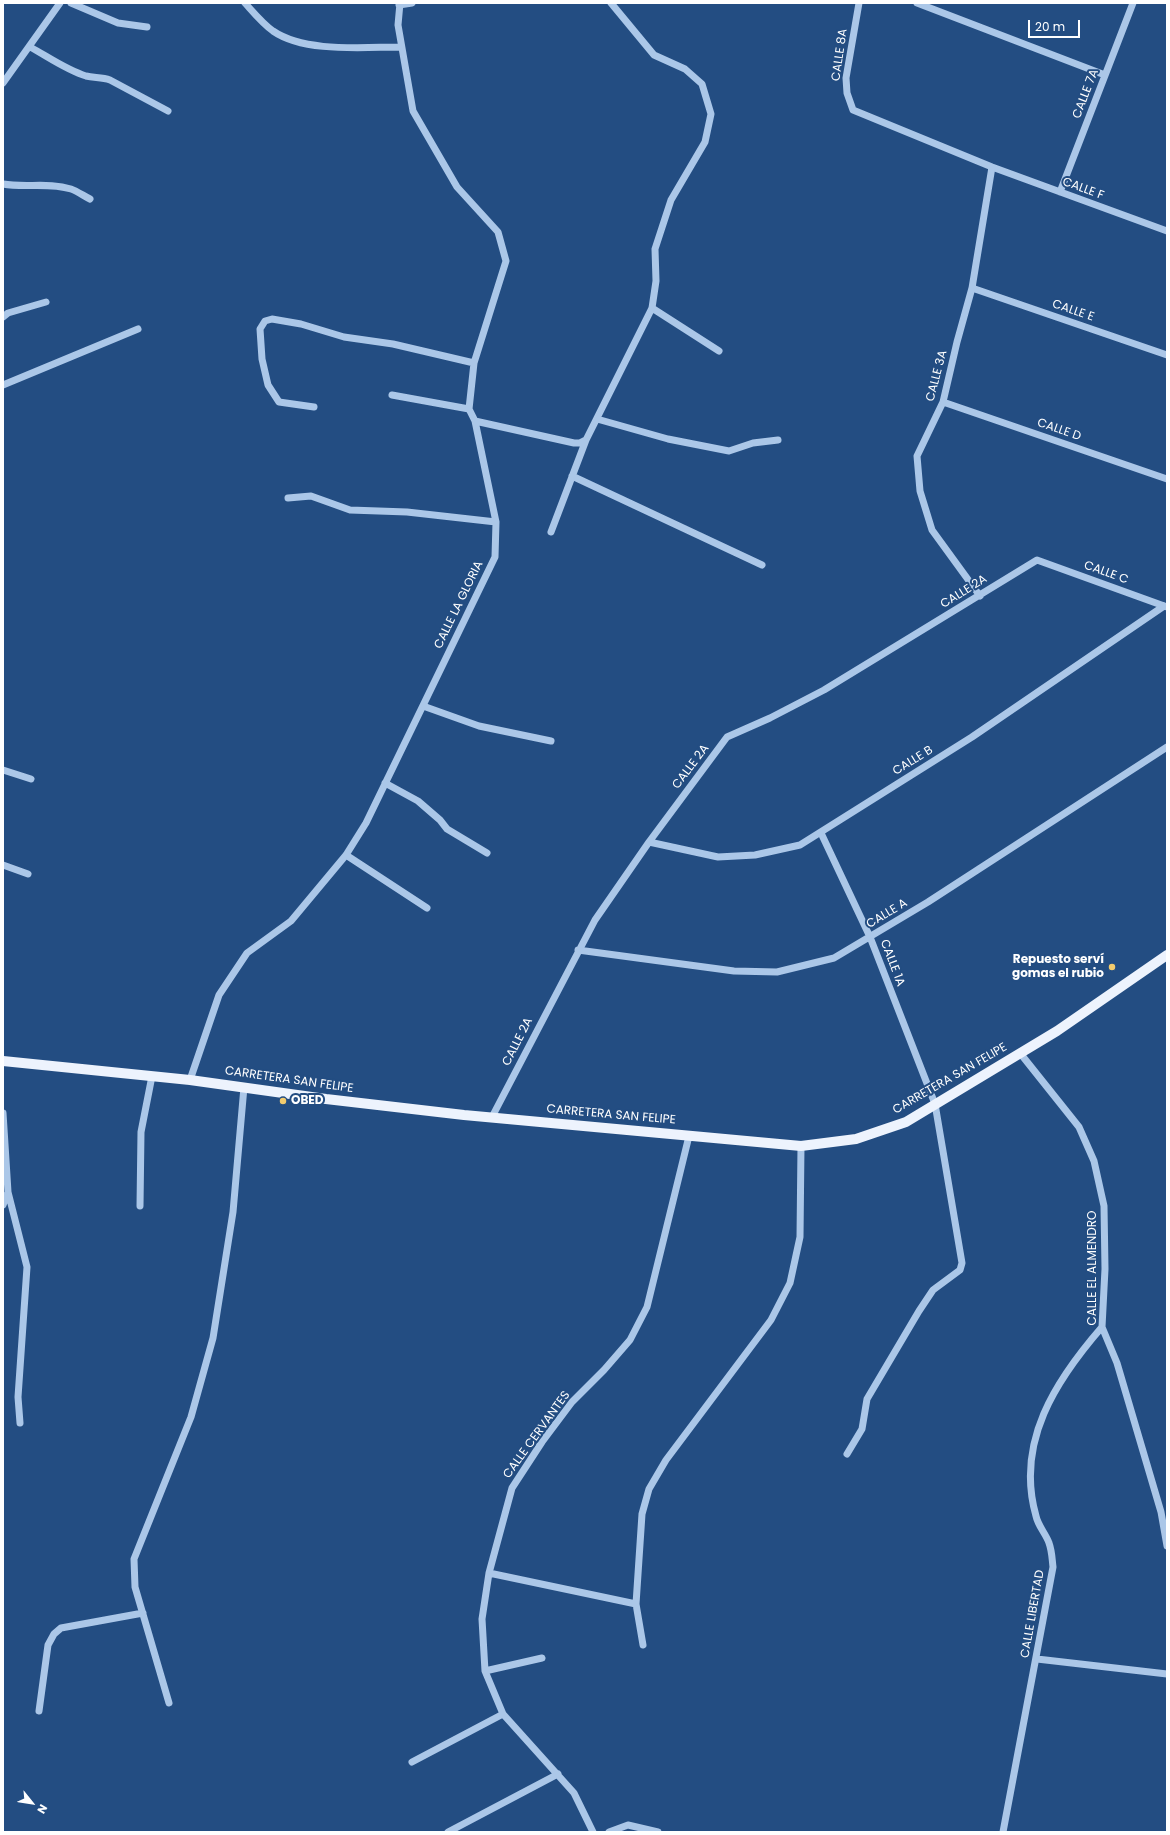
<!DOCTYPE html>
<meta charset="utf-8">
<style>
body{margin:0}
#map{position:relative;width:1170px;height:1835px;overflow:hidden;background:#234d82;font-family:Poppins,sans-serif}
canvas{display:block}
.frame{position:absolute;inset:0;border:4px solid #fff;pointer-events:none}
.north{position:absolute;left:12px;top:1783px;width:40px;height:40px;-webkit-text-stroke:3px #234d82;paint-order:stroke;rotate:120deg;font-size:11px;font-weight:700;line-height:16px;text-align:center;color:#fff}
.north::after{content:'';display:block;margin:auto;width:14px;height:18px;background:#fff;clip-path:polygon(50% 0,100% 100%,50% 72%,0 100%)}
.scale{position:absolute;left:1028px;top:20px;width:52px;height:18px;box-sizing:border-box;border:2px solid #fff;border-top:0;padding-left:5px;font-size:12px;line-height:14px;white-space:nowrap;color:#fff;-webkit-text-stroke:3px #234d82;paint-order:stroke}
</style>
<div id="map">
<canvas width="1170" height="1835"></canvas>
<div class="frame"></div>
<div class="north">N</div>
<div class="scale">20 m</div>
</div>
<script>
const ctx = document.querySelector('canvas').getContext('2d');
ctx.lineJoin = 'round';
function strokePath(path, color, width, dash) {
  ctx.strokeStyle = color;
  ctx.lineWidth = width;
  ctx.lineCap = dash ? 'butt' : 'round';
  ctx.setLineDash(dash || []);
  ctx.stroke(path);
}
function drawText(font, color, halo, rows, align = 'center') {
  ctx.font = font + ' Poppins,sans-serif';
  ctx.lineWidth = 4;
  ctx.setLineDash([]);
  ctx.textBaseline = 'middle';
  ctx.strokeStyle = halo;
  ctx.fillStyle = color;
  for (const [text, x, y, turn = 0] of rows) {
    ctx.save();
    ctx.translate(x, y);
    ctx.rotate((+turn || 0) * Math.PI / 180);
    ctx.textAlign = isNaN(turn) ? turn : align;
    if (halo) ctx.strokeText(text, 0, 0);
    ctx.fillText(text, 0, 0);
    ctx.restore();
  }
}
strokePath(new Path2D(`
 M71 3 118 23 147 27
 M245 3C254 13 262 23 273 31 305 53 363 47 401 47
 M859 3 846 78 847 93 853 110 992 167 1167 231
 M917 3 1105 75
 M399 5 412 3
 M30 47C47 56 66 70 86 76 94 78 102 77 110 80L168 111
 M3 83 60 3
 M3 184C25 188 49 182 71 189 77 191 84 196 90 199
 M1060 192 1133 3
 M972 288 1167 355
 M652 308 719 351
 M3 317 8 313 46 302
 M3 385 138 329
 M392 395 469 409
 M943 402 1167 479
 M314 407 279 402 268 385 262 359 260 329 265 321 272 319 301 324 344 337 393 344 474 363
 M597 419 668 439 729 451 753 443 778 440
 M475 421 574 443H580L586 440 652 308 656 281 655 249 671 200 705 142 711 114 702 84 685 69 654 55 611 3
 M572 476 762 565
 M288 498 311 496 350 510 407 512 496 522
 M551 532 586 440
 M980 596 932 530 920 491 917 456 943 402 957 342 972 288 992 167
 M423 706 479 726 551 741
 M3 770 31 779
 M385 783 418 801 440 820 447 829 487 853
 M821 833 870 937 935 1104 962 1263 960 1270 933 1290 919 1311 867 1399 862 1429 847 1454
 M649 842 718 857 755 855 800 845 972 737 1164 606
 M346 855 427 908
 M3 865 28 874
 M578 950 734 971 777 972 834 958 928 902 1167 747
 M1020 1053 1079 1127 1094 1161 1104 1206 1105 1269 1102 1327 1117 1363 1161 1512 1167 1546
 M190 1080 219 995 247 953 291 921 346 855 366 823 495 557 496 522 475 421 469 409 474 363 506 261 498 232 457 187 413 111 398 25 400 3
 M3 1113 8 1192 3 1205
 M492 1117 595 920 649 842 727 737 770 718 824 690 1037 560 1167 607
 M8 1192 27 1267 18 1397 20 1423
 M140 1206 141 1132 152 1076
 M489 1573 636 1604
 M643 1645 636 1604 642 1514 649 1489 666 1460 771 1320 790 1283 800 1237 801 1146
 M1037 1659 1167 1674
 M485 1671 542 1658
 M169 1703 135 1587 134 1559 191 1417 213 1338 233 1212 244 1087
 M39 1711 48 1645 54 1634 61 1628 143 1613
 M412 1762 503 1714
 M448 1832 558 1774
 M593 1832 574 1793 503 1714 485 1671 482 1619 489 1573 512 1488 542 1442 572 1402 604 1370 630 1340 647 1307 689 1136
 M609 1832 628 1825 658 1832
 M1003 1832 1053 1567C1052 1559 1052 1551 1049 1543 1046 1534 1038 1526 1036 1516 1015 1442 1056 1380 1102 1327`), '#abc7e8', 7);
strokePath(new Path2D(`
 M3 1061 190 1080 326 1099 464 1115 801 1146 856 1139 906 1122 1057 1031 1167 955`), '#edf3fd', 10);
for (const [x, y, r, color] of [
 [1112,967,4,"#f3cc6e"],
 [283,1101,4,"#f3cc6e"]
]) {
  const dot = new Path2D();
  dot.arc(x, y, r, 0, 2 * Math.PI);
  ctx.fillStyle = color;
  ctx.fill(dot);
  strokePath(dot, '#234d82', 1.5);
}
drawText('12px', '#fff', '#234d82', [
 ["CALLE 8A",840,55,-82],
 ["CALLE 7A",1086,94,-69],
 ["CALLE F",1083,189,20],
 ["CALLE E",1073,311,19],
 ["CALLE 3A",937,376,-75],
 ["CALLE D",1059,430,19],
 ["CALLE C",1106,573,20],
 ["CALLE 2A",964,592,-32],
 ["CALLE LA GLORIA",459,605,-64],
 ["CALLE B",913,761,-32],
 ["CALLE 2A",691,767,-53],
 ["CALLE A",887,914,-31],
 ["CALLE 1A",892,963,69],
 ["CALLE 2A",518,1042,-63],
 ["CARRETERA SAN FELIPE",950,1079,-30],
 ["CARRETERA SAN FELIPE",289,1080,8],
 ["CARRETERA SAN FELIPE",611,1115,5],
 ["CALLE EL ALMENDRO",1093,1268,-90],
 ["CALLE CERVANTES",537,1435,-54],
 ["CALLE LIBERTAD",1033,1614,-80]
]);
drawText('bold 12px', '#fff', '#234d82', [
 ["Repuesto serví",1104,960],
 ["gomas el rubio",1104,974],
 ["OBED",291,1101,"left"]
], 'right');
</script>
